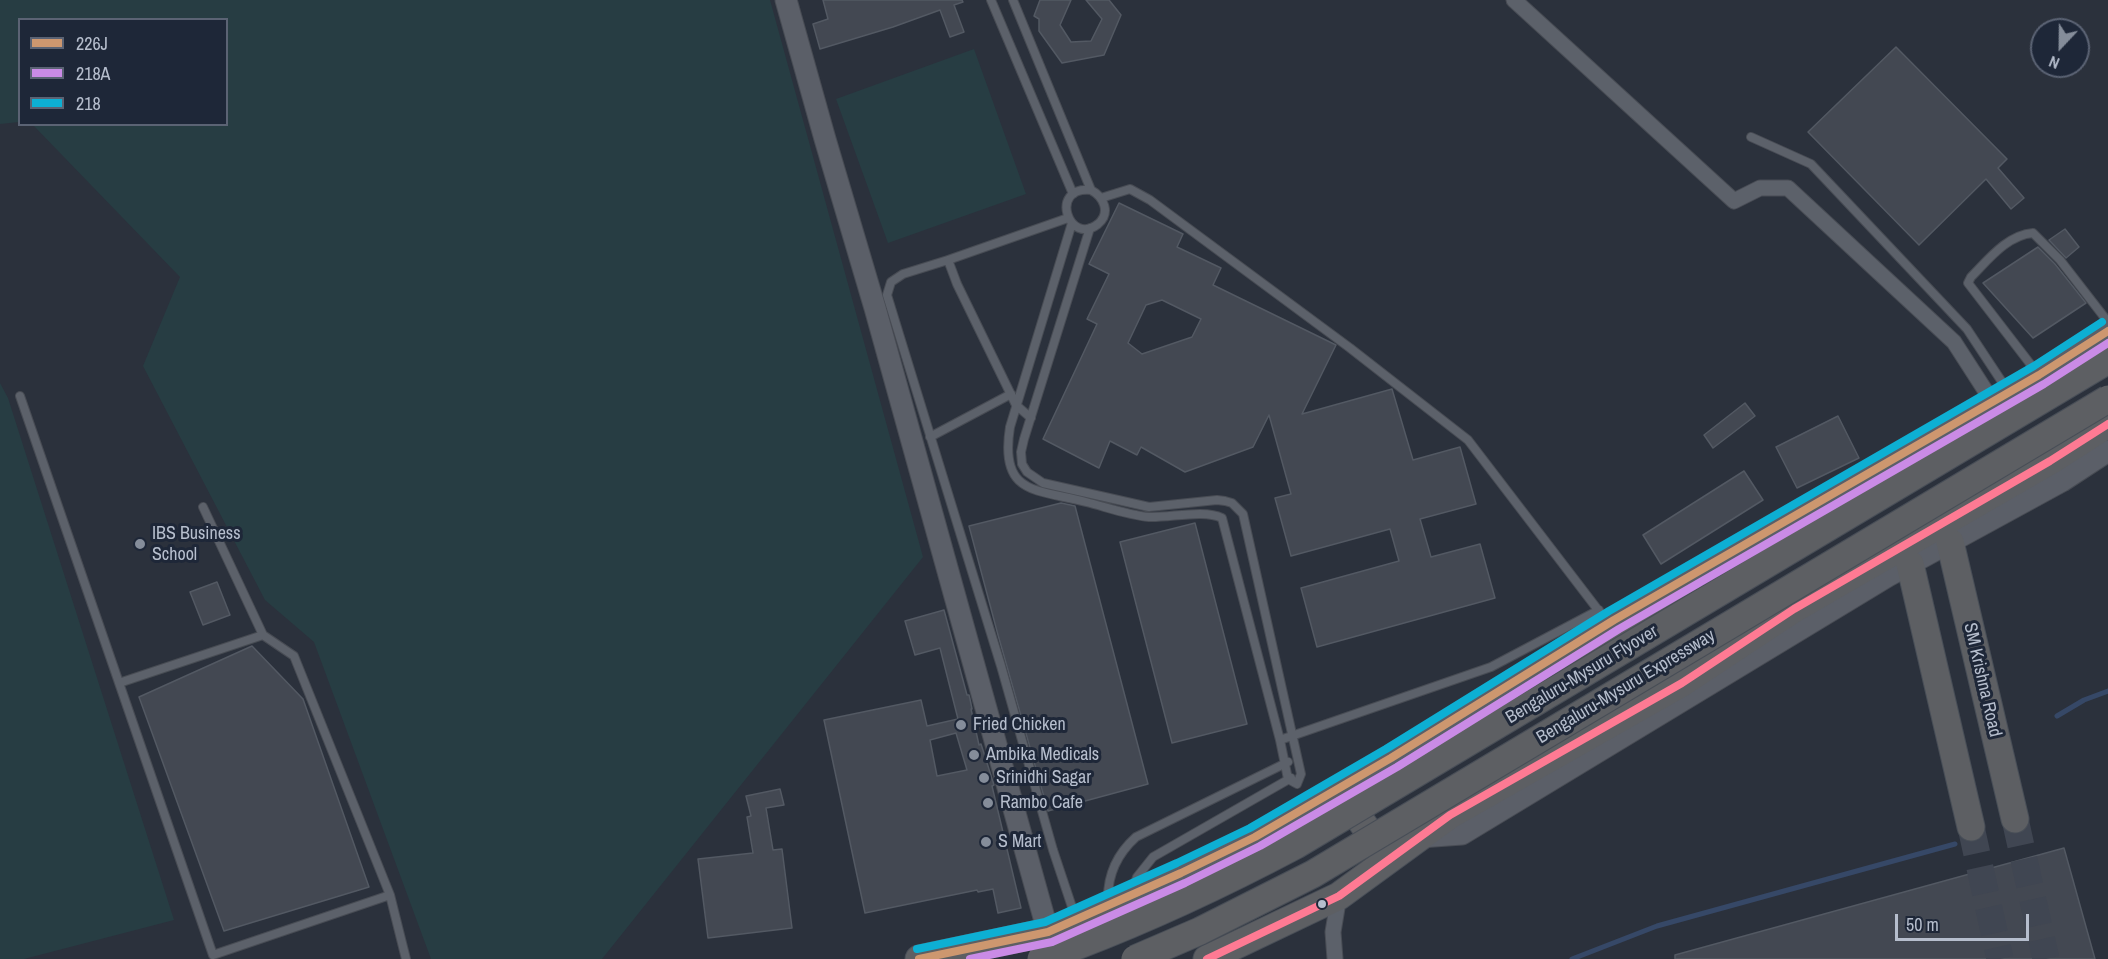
<!DOCTYPE html>
<style>
body{margin:0}
#map{position:relative;width:2108px;height:959px;overflow:hidden;background:#2b313c;font-family:"Archivo Narrow",sans-serif}
canvas{display:block}
.legend{position:absolute;left:18px;top:18px;width:210px;height:108px;box-sizing:border-box;background:#1e2738;border:2px solid #5b6374;margin:0;padding:8px 10px;list-style:none;font-size:18px;color:#b6becd}
.legend li{display:flex;align-items:center;gap:12px;height:30px}
.legend b{width:30px;border:2px solid #5b6374}
.north{position:absolute;left:2030px;top:18px;width:60px;height:60px;box-sizing:border-box;background:#1e2738;border:2px solid #5b6374;border-radius:50%;rotate:202deg;font-size:16px;font-weight:700;line-height:24px;text-align:center;color:#b6becd}
.north::after{content:'';display:block;margin:auto;width:21px;height:27px;background:#858d9a;clip-path:polygon(50% 0,100% 100%,50% 72%,0 100%)}
.scale{position:absolute;left:1895px;top:914px;width:134px;height:27px;box-sizing:border-box;border:3px solid #b6becd;border-top:0;padding-left:8px;font-size:18px;line-height:21px;white-space:nowrap;color:#b6becd;-webkit-text-stroke:4px #1e2738;paint-order:stroke}
</style>
<div id="map">
<canvas width="2108" height="959"></canvas>
<ul class="legend">
<li><b style="height:8px;background:#cd976f"></b>226J</li>
<li><b style="height:8px;background:#ca8be6"></b>218A</li>
<li><b style="height:8px;background:#0dafd3"></b>218</li>
</ul>
<div class="north">N</div>
<div class="scale">50 m</div>
</div>
<script>
const ctx = document.querySelector('canvas').getContext('2d');
ctx.lineJoin = 'round';
function paint(path, color) {
  ctx.fillStyle = color;
  ctx.fill(path, 'evenodd');
}
function strokePath(path, color, width, dash) {
  ctx.strokeStyle = color;
  ctx.lineWidth = width;
  ctx.lineCap = dash ? 'butt' : 'round';
  ctx.setLineDash(dash || []);
  ctx.stroke(path);
}
function drawText(font, color, halo, rows, align = 'center') {
  ctx.font = font + ' "Archivo Narrow",sans-serif';
  ctx.lineWidth = 6;
  ctx.setLineDash([]);
  ctx.textBaseline = 'middle';
  ctx.strokeStyle = halo;
  ctx.fillStyle = color;
  for (const [text, x, y, turn = 0] of rows) {
    ctx.save();
    ctx.translate(x, y);
    ctx.rotate((+turn || 0) * Math.PI / 180);
    ctx.textAlign = isNaN(turn) ? turn : align;
    if (halo) ctx.strokeText(text, 0, 0);
    ctx.fillText(text, 0, 0);
    ctx.restore();
  }
}
paint(new Path2D(`
 M0 0H770L923 557 602 959H431L314 642 265 600 143 366 180 277 33 125 226 124V20H20L19 122 0 124Z
 M974 49 1026 194 888 243 836 99Z
 M0 383 8 398 174 920 24 959H0Z`), '#273d43');
strokePath(new Path2D(`
 M2057 716 2084 700 2108 691
 M1572 959 1657 926 1955 844`), '#364867', 5);
const building = new Path2D(`
 M823 0H962L963 2 954 5 964 32 950 37 940 10 893 27 820 49 813 24 828 19Z
 M1040 0H1071L1060 25 1071 42 1091 41 1102 19 1086 0H1109L1121 15 1104 55 1062 63 1039 31V19L1034 16Z
 M1896 47 2007 159 1998 168 2024 198 2011 209 1986 179 1919 245 1808 132Z
 M1119 203 1183 234 1177 247 1221 268 1213 285 1336 345 1302 414 1392 389 1413 460 1460 447 1476 504 1420 519 1431 557 1480 544 1495 598 1317 647 1301 588 1399 561 1390 529 1291 556 1275 498 1291 494 1269 415 1253 447 1185 472 1141 447 1137 455 1110 441 1099 468 1043 439 1097 324 1087 319 1109 274 1089 264ZM1162 300 1201 319 1192 337 1142 354 1128 343 1146 305Z
 M2065 229 2079 247 2066 258 2049 240Z
 M2038 247 2055 264 2086 303 2033 338 1983 283Z
 M1745 403 1755 416 1713 448 1704 435Z
 M1838 416 1859 458 1797 488 1776 447Z
 M1744 471 1763 500 1661 564 1643 535Z
 M1061 503 1075 506 1148 784 1048 811 998 635 969 526Z
 M1195 523 1247 724 1172 743 1120 542Z
 M217 582 230 615 203 625 190 592Z
 M944 610 967 695H969L970 699 972 709H971L979 745 981 744 994 785 992 786 1021 908 998 913 993 889 978 892 977 890 865 913 824 720 921 700 927 726 958 719 940 648 915 655 905 621ZM956 733 967 770 937 776 930 740Z
 M252 646 303 699 369 887 224 931 139 697Z
 M780 789 784 805 766 808 773 850 782 849 792 928 708 938 698 859 753 853 747 817 751 816 746 796Z
 M2064 848 2095 959H1675V955Z`);
paint(building, '#434852');
strokePath(building, '#535963', 1.5);
strokePath(new Path2D(`
 M2015 819 2046 959
 M1971 827 2000 959`), '#404652', 27, [27, 14]);
const lane = new Path2D(`
 M991 0 1073 194
 M1013 0 1091 190C1104 197 1111 213 1098 224 1069 247 1048 186 1091 190
 M1751 137 1811 164 1967 329 2008 391
 M1101 198 1130 189 1150 200 1350 348 1468 440 1608 623
 M1072 223 1010 427C999 495 1036 489 1086 502 1106 507 1128 515 1149 517 1170 518 1204 509 1222 518L1280 740 1288 779 1297 784 1301 774 1243 514 1232 503 1225 501 1217 500 1149 507 1043 483 1027 472 1022 464 1021 452 1024 439 1090 228
 M948 260 903 274 891 282 887 295 1001 666 1053 850 1076 919
 M2038 374 1968 283 1971 277C1988 260 2007 235 2033 233L2060 260 2108 322
 M20 396 213 955 390 895 406 959
 M1031 418 1016 405 957 284 948 260 1068 218
 M930 437 1011 394
 M203 507 263 635
 M119 683 263 635 294 656 390 895
 M1280 740 1491 667 1599 610
 M1133 890 1137 877 1153 857 1291 778
 M1108 902C1107 876 1117 854 1136 837L1288 762`);
const street = new Path2D(`
 M1514 0 1734 201 1760 188H1788L1954 342 1992 401
 M1335 959 1333 932 1339 896`);
const secondary = new Path2D(`
 M786 0 825 139 875 308 1048 932 1181 873 1255 837 1294 815 1391 758 1614 620 2039 375 2108 331
 M1420 837 1462 834 1888 576 2062 481 2108 451`);
const highway = new Path2D(`
 M1950 542 2015 819
 M1910 564 1971 827
 M1546 680 1691 594
 M1339 789 1386 857
 M919 959 1048 932 1098 926 1120 917
 M1207 959 1339 896 1450 815 1682 683 1794 609 2050 461 2108 424`);
strokePath(lane, '#484c54', 10);
strokePath(street, '#484c54', 17);
strokePath(secondary, '#484c54', 23);
strokePath(highway, '#484e57', 29);
strokePath(lane, '#5c616a', 8);
strokePath(street, '#5c616a', 15);
strokePath(secondary, '#5b5f68', 21);
strokePath(highway, '#5d5f63', 27);
const highwayBridge = new Path2D(`
 M1041 959C1129 928 1213 889 1296 845L2108 360
 M1135 959 1200 931 1313 874 2108 399`);
strokePath(highwayBridge, '#484e57', 29, []);
strokePath(highwayBridge, '#5d5f63', 27);
strokePath(new Path2D(`
 M919 959 1048 932 1181 873 1255 837 1391 758 1614 620 2039 375 2108 331`), '#cd976f', 8);
strokePath(new Path2D(`
 M970 959 1052 942 1185 883 1260 846 1397 767 1619 629 2044 384 2108 343`), '#ca8be6', 8);
strokePath(new Path2D(`
 M917 949 1045 922 1177 863 1250 828 1386 749 1609 611 2034 366 2102 322`), '#0dafd3', 8);
strokePath(new Path2D(`
 M1207 959 1339 896 1450 815 1682 683 1794 609 2050 461 2108 424`), '#fe7a93', 8);
for (const [x, y, r, color] of [
 [140,544,6,"#858d9a"],
 [961,725,6,"#858d9a"],
 [974,755,6,"#858d9a"],
 [984,778,6,"#858d9a"],
 [988,803,6,"#858d9a"],
 [986,842,6,"#858d9a"],
 [1322,904,5,"#b6becd"]
]) {
  const dot = new Path2D();
  dot.arc(x, y, r, 0, 2 * Math.PI);
  ctx.fillStyle = color;
  ctx.fill(dot);
  strokePath(dot, '#1e2738', 2);
}
drawText('18px', '#b6becd', '#1e2738', [
 ["IBS Business",152,534],
 ["School",152,555],
 ["Fried Chicken",973,725],
 ["Ambika Medicals",986,755],
 ["Srinidhi Sagar",996,778],
 ["Rambo Cafe",1000,803],
 ["S Mart",998,842]
], 'left');
drawText('18px', '#b6becd', '#1e2738', [
 ["Bengaluru-Mysuru Flyover",1582,675,-31],
 ["SM Krishna Road",1982,680,77],
 ["Bengaluru-Mysuru Expressway",1626,687,-31]
]);
</script>
